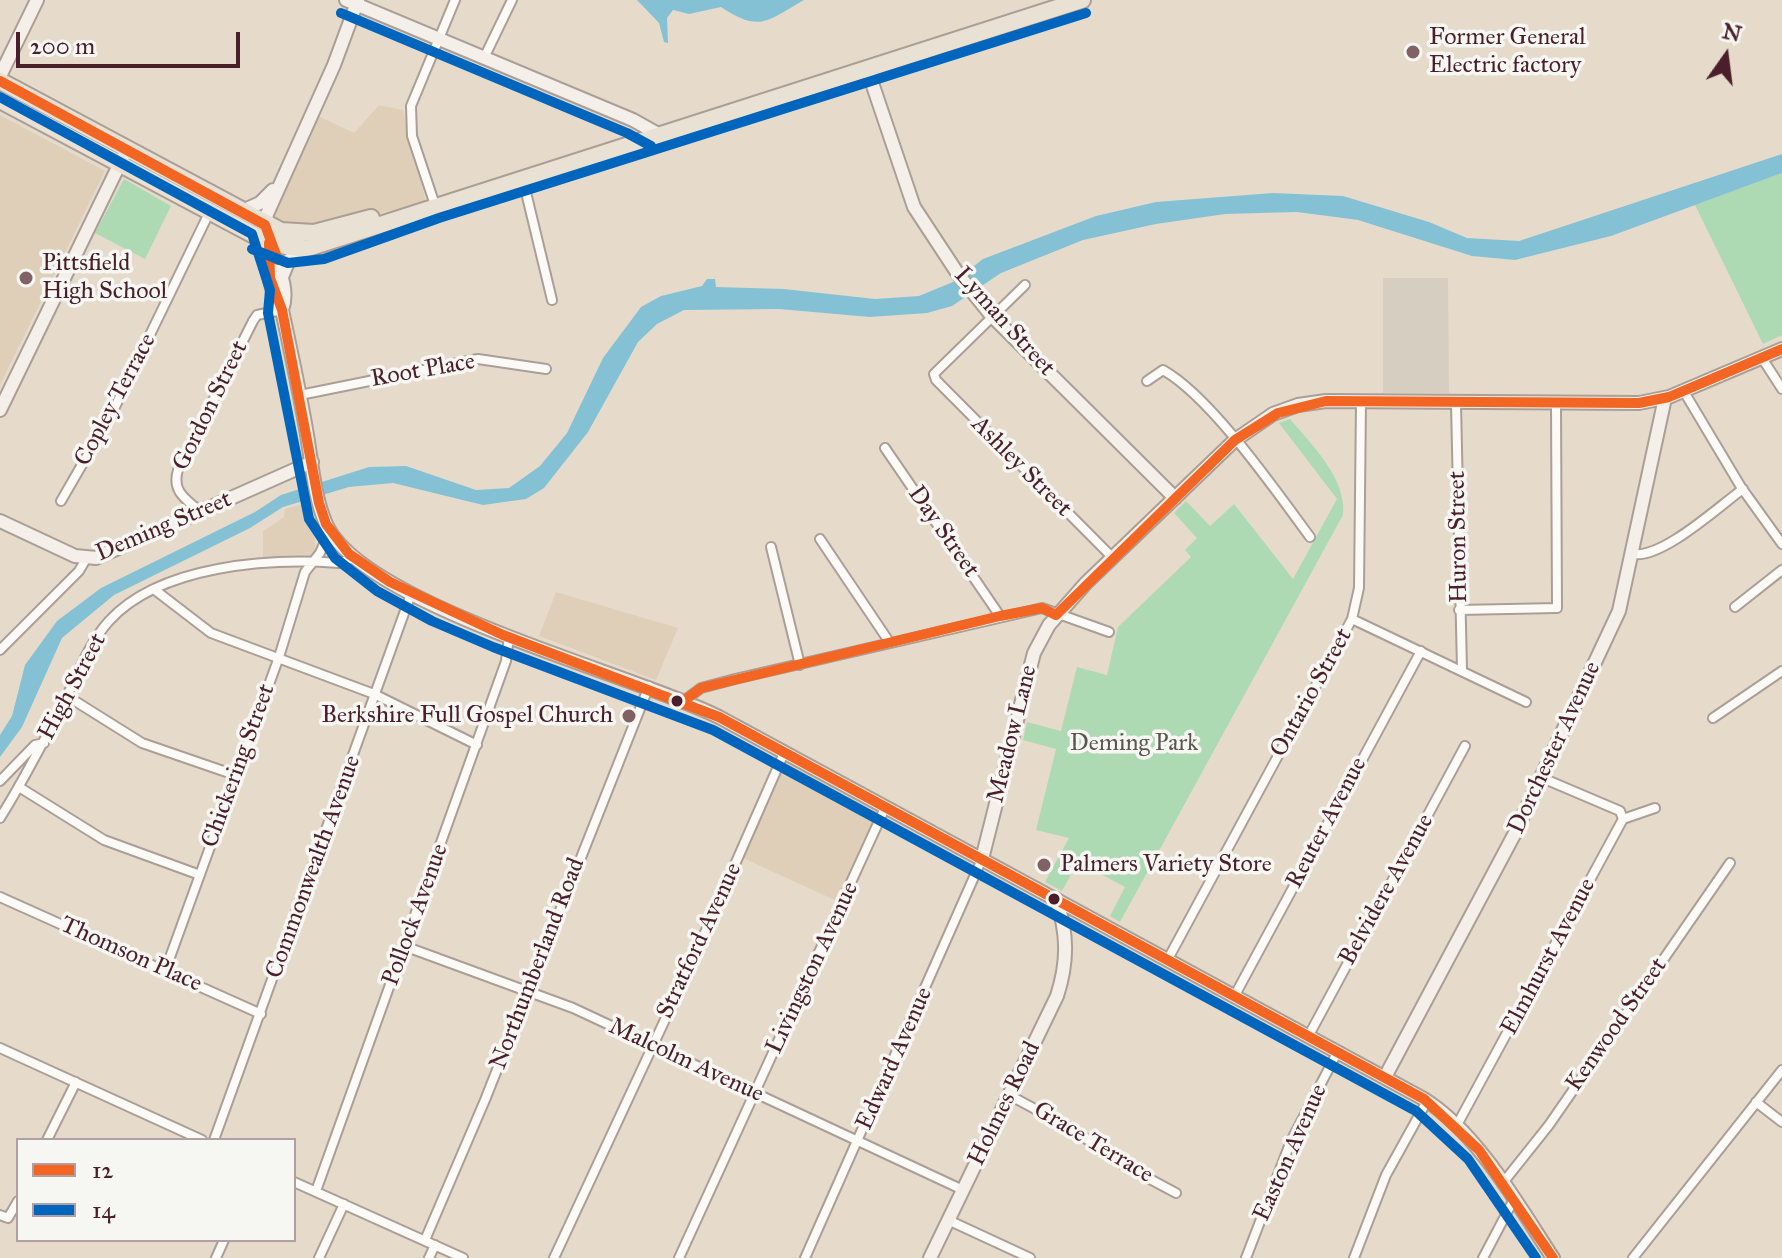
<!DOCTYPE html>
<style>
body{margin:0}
#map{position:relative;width:1782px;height:1258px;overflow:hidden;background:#e6dbcb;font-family:"IM FELL Great Primer",serif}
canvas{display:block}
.legend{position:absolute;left:16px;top:1138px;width:280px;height:104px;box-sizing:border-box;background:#f6f6f2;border:2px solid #b1a0a2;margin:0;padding:10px 14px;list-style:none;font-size:24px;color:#4a1f2b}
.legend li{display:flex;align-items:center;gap:16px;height:40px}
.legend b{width:40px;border:2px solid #b1a0a2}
.north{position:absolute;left:1686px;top:16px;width:80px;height:80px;-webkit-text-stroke:6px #f6f6f2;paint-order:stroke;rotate:14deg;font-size:22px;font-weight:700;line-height:32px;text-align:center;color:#4a1f2b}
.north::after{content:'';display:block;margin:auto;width:28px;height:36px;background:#4a1f2b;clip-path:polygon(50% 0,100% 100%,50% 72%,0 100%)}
.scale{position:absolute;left:16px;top:32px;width:224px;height:36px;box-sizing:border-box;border:4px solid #4a1f2b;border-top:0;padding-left:10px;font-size:24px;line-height:28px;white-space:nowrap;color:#4a1f2b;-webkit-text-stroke:6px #f6f6f2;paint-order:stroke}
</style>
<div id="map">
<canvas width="1782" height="1258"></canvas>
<ul class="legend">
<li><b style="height:10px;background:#f26522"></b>12</li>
<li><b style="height:10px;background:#0065bd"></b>14</li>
</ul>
<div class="north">N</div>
<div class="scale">200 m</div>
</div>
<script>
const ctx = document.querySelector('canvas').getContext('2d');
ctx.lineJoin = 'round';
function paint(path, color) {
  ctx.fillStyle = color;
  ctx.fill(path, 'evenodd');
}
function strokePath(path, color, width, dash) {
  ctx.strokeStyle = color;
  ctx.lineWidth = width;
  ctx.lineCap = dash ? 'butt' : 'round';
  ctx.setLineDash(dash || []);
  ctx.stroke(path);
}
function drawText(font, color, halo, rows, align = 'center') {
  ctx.font = font + ' "IM FELL Great Primer",serif';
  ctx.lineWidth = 7;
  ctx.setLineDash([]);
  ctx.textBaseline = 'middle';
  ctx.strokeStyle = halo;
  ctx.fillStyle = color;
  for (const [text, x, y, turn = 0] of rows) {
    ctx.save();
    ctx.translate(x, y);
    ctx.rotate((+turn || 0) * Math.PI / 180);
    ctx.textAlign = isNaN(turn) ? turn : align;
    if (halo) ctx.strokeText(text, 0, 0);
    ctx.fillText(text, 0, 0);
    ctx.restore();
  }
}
paint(new Path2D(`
 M379 105 403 110 426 202 308 230 281 228 269 219 314 114 354 133Z
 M0 115 105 171 0 385Z
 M309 502 316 549 311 557 263 559V531L284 517 285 509Z
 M556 592 678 628 656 680 539 636Z
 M786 760 880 810 839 902 743 858Z`), '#dfcfb9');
paint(new Path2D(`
 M1383 278H1448L1449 393H1383Z`), '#d6cec1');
paint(new Path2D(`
 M1782 173V335L1763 344 1695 205Z
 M124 179 171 206 145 259 95 233Z
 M1290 419C1312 445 1347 479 1343 515L1120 922 1110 916 1125 887 1078 862 1062 891 1045 882 1069 838 1036 830 1056 749 1023 740 1027 722 1061 731 1077 667 1107 675 1118 627 1191 557 1185 550 1197 538 1174 513 1186 501 1210 526 1234 504 1293 579 1337 499 1279 423Z`), '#addab3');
paint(new Path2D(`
 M637 0H804C767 21 760 33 721 7L689 14 673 10 667 18 668 43 664 42 659 23Z
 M1782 154V173L1611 236 1515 260 1472 256 1358 220 1297 212 1225 214 1156 224 1083 240 1001 273 952 306 927 313 870 317 779 309 684 310 657 324 638 342 588 432 544 488 526 499 483 505 393 483 349 487 283 507 250 528 114 595 62 638 22 727 0 757V735L12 716 25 665 57 621 101 588 255 512 281 495 369 467 406 466 476 490 509 488 540 466 567 433 603 358 641 307 661 296 702 286 707 279H715L716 287 784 289 875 299 919 296 953 282 983 259 1096 216 1156 202 1273 193 1343 196 1429 222 1467 238 1519 241Z`), '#85c1d5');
const street = new Path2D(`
 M484 58 512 0
 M523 180 552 300
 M435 205 412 136 411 106 455 0
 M1025 285 939 369 934 374 936 380 1112 557
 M1762 358 1782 389
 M1147 381 1163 370C1211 397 1276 491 1310 537
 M1683 390 1741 487 1782 544
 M300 395 478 359 546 369
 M1456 404 1462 670
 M885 448 1000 616
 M61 501 113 411 210 211
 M202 513C187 500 171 492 178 470L253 321 257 315 282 310
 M820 539 890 643
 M771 547 800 665
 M1633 554C1662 559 1718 507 1743 489
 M155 590 211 633 374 694 477 745
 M1735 607 1782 570
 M1459 610 1557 608 1556 404
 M1352 619 1526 702
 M0 650 79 571 86 559
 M67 696 142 743 235 775
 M685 700 701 688 735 679 1042 608 1109 632
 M1713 718 1782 671
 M1540 777 1620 811 1623 819
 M0 781 35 745 44 743
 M19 787 104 840 200 875
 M0 818C24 780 44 741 65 700 78 674 89 643 109 621 160 565 269 558 339 563L353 558
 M0 897 261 1014
 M404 946 573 1008 963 1190
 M1168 959 1352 619 1359 588 1361 402
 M165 971 279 657 305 572 320 553 329 532
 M1235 995 1421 651
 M1309 1035 1465 746
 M0 1048 202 1140
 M1009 1095 1074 1130 1120 1163 1176 1193
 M1756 1102 1782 1122
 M1457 1125 1623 819 1655 808
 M47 1140 76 1082
 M214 1140 411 594
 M294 1182 463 1258
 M1502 1184 1549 1125 1730 863
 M316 1191 506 661 509 636
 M0 1215 8 1218 18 1201
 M948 1220 1030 1258
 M425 1240 485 1100 649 686
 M216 1258 224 1240
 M319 1258 344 1204
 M429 1258 435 1245
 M554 1258 696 953 784 753
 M679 1258 885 808
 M805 1258 982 859
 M1246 1258 1291 1141 1338 1051
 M1354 1258 1386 1175 1427 1101
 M1483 1258 1513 1201
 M1633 1258 1782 1070`);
const secondary = new Path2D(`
 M346 0 633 120 658 134
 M867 68 914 207 958 274 991 315 1175 498
 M0 76 37 0
 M242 211 260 203 273 190
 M269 243C264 261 271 295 282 310 291 352 300 393 307 435 312 464 314 497 326 524 361 605 633 674 719 717L1424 1099C1477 1132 1519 1206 1553 1258
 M282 277 289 260 305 249
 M282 310C294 278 260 245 267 214L334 65 358 0
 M0 410 123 157
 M0 521 75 556 96 558 312 462
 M982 859 1034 653 1049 625 1086 583 1235 440 1273 414 1298 405 1326 401 1639 403 1669 397 1782 349
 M1385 1077 1515 833 1619 611 1665 398
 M930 1258 1057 996C1068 962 1068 933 1056 899`);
const highway = new Path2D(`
 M0 81 281 231 314 233 371 218
 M0 100 269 243 305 249 1082 0`);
strokePath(street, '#aa9e96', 12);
strokePath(secondary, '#aa9e96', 16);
strokePath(highway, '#aa9e96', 20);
strokePath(street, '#fbfaf7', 8);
strokePath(secondary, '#f4efe9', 12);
strokePath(highway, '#e9e1d4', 16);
strokePath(new Path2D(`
 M0 81 265 225 278 260
 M269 243 270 278 282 310 319 503 326 524 349 554 390 582 503 635 719 717 1424 1099 1479 1150 1553 1258
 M685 700 701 688 1000 616 1042 608 1056 615 1235 440 1278 413 1326 401 1639 403 1669 397 1782 349`), '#f26522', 10);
strokePath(new Path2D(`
 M341 13 627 133 651 146
 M0 97 252 234 270 290 268 313 309 519 335 558 377 591 432 621 493 647 713 730 1416 1111 1468 1159 1536 1258
 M252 249 288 263 324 259 439 218 1086 13`), '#0065bd', 10);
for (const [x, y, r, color] of [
 [1413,52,8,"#816163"],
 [26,278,8,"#816163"],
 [677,701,7,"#4a1f2b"],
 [629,716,8,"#816163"],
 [1044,865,8,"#816163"],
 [1054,899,7,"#4a1f2b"]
]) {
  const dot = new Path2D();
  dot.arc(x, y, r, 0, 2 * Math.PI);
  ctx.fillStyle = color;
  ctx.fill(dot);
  strokePath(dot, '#f6f6f2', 3);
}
drawText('24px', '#4a1f2b', '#f6f6f2', [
 ["Former General",1429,38],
 ["Electric factory",1429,66],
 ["Pittsfield",42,264],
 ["High School",42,292],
 ["Berkshire Full Gospel Church",613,716,"right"],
 ["Palmers Variety Store",1060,865]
], 'left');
drawText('24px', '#4a1f2b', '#f6f6f2', [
 ["Lyman Street",1004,322,48],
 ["Root Place",423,371,-10],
 ["Copley Terrace",116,400,-62],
 ["Gordon Street",211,406,-64],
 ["Ashley Street",1021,467,45],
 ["Deming Street",164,527,-23],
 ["Day Street",943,532,55],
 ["Huron Street",1459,537,-91],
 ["High Street",73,687,-62],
 ["Ontario Street",1312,693,-61],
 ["Meadow Lane",1013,734,-76],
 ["Dorchester Avenue",1555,748,-65],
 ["Chickering Street",239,766,-70],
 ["Reuter Avenue",1327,823,-62],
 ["Commonwealth Avenue",314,867,-70],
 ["Belvidere Avenue",1387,890,-61],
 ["Pollock Avenue",416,915,-70],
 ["Stratford Avenue",700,941,-65],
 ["Thomson Place",131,955,24],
 ["Elmhurst Avenue",1549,957,-62],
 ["Northumberland Road",538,964,-69],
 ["Livingston Avenue",813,968,-65],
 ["Kenwood Street",1617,1025,-55],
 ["Edward Avenue",895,1059,-66],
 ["Malcolm Avenue",686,1061,25],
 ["Holmes Road",1005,1104,-64],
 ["Grace Terrace",1093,1143,31],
 ["Easton Avenue",1291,1153,-66]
]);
drawText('24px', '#5a574e', '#f6f6f2', [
 ["Deming Park",1134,744]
]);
</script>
